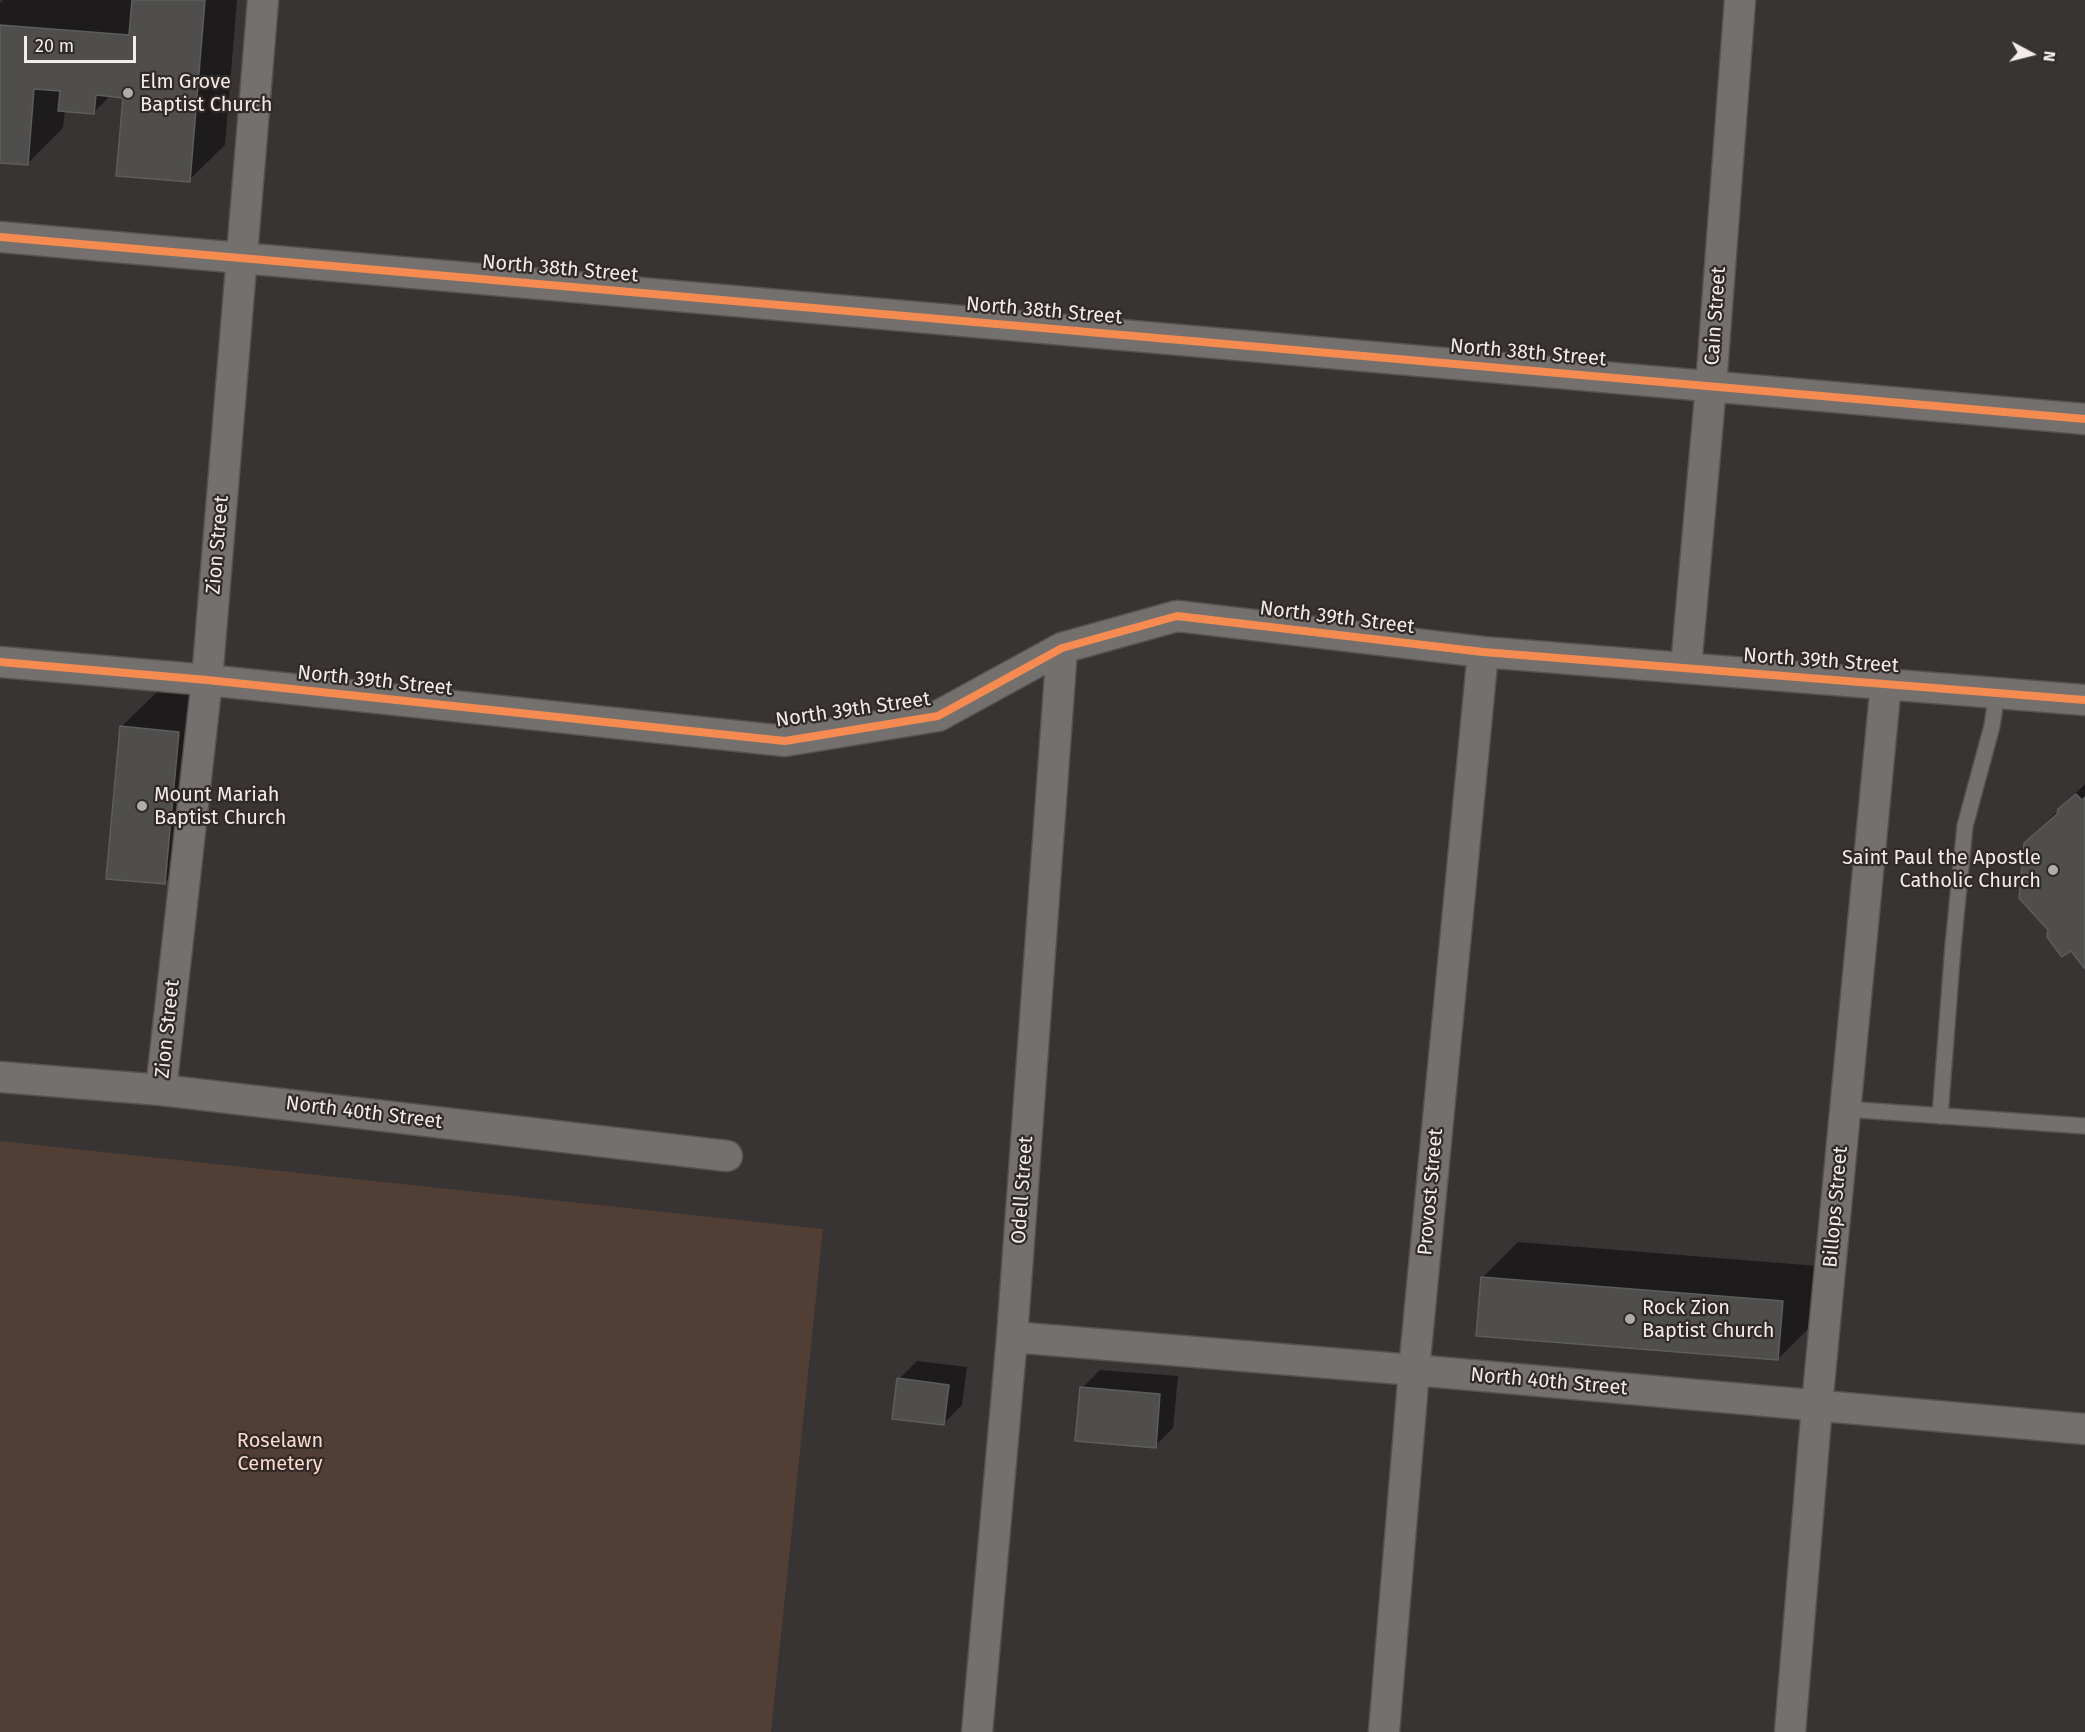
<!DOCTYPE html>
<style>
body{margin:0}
#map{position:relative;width:2085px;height:1732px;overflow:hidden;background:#383433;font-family:"Fira Sans",sans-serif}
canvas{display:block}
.north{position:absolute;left:2001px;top:24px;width:60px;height:60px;-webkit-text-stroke:4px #312926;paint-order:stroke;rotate:97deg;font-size:16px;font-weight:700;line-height:24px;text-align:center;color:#f1ece9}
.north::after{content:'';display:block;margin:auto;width:21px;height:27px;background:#f1ece9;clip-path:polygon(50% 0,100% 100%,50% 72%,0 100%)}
.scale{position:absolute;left:24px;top:36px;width:112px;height:27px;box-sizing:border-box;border:3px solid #f1ece9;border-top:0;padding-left:8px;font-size:18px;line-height:21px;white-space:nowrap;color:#f1ece9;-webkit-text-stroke:4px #312926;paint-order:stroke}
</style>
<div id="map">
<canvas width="2085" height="1732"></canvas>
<div class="north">N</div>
<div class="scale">20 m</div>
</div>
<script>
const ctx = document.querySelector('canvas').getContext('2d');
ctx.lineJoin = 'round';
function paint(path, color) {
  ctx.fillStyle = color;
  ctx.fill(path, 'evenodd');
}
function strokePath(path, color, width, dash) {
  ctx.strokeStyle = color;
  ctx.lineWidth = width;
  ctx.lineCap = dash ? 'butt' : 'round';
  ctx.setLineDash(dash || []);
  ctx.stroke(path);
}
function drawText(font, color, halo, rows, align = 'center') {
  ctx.font = font + ' "Fira Sans",sans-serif';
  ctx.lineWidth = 4.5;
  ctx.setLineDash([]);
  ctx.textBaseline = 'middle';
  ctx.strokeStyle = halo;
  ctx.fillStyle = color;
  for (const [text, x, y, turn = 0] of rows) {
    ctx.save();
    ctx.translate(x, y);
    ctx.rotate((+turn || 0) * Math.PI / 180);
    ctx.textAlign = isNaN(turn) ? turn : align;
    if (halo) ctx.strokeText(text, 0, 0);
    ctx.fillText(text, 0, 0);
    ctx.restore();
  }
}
paint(new Path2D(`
 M0 1141 823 1229 771 1732H0Z`), '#513e35');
paint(new Path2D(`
 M3 0H237L225 145 189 180 125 96 111 95 94 112 65 110 63 128 28 163 0 161V3Z
 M157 692 214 697 200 847 164 883 121 727Z
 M2085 784V966L2071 949 2050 930 2025 843Z
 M1518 1242 1818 1266 1814 1323 1778 1359 1482 1278Z
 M917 1361 967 1367 962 1405 944 1423 899 1379Z
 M1100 1370 1178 1376 1173 1428 1155 1446 1082 1388Z`), '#0007');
const building = new Path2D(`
 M132 0H205L190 182 116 176 123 98 96 95 94 114 58 111 60 91 34 89 28 165 0 163V25L129 35Z
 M120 726 179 732 165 884 106 879Z
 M2076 794 2082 800 2085 797V969L2071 951 2062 957 2047 937 2048 930 2019 898 2024 843 2057 814 2058 809Z
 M1481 1277 1783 1301 1778 1360 1476 1336Z
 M897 1378 949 1385 944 1425 892 1419Z
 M1080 1387 1160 1394 1156 1448 1075 1441Z`);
paint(building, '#4f4e4d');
strokePath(building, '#5d5d5c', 1.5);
const service = new Path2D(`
 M1845 1109 2085 1126
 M1940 1116 1953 946 1965 826 1992 726 1997 692`);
const minor = new Path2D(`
 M0 237 2085 419
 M0 662 207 680 785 741 938 716 1062 648 1177 616 1483 652 2085 700
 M1686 667 1711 386 1740 0
 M0 1077 161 1090 727 1156
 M161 1090 207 680 263 0
 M1012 1337 1414 1370 2085 1429
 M977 1732 1012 1337 1062 648
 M1384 1732 1414 1370 1483 652
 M1790 1732 1817 1405 1886 683`);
strokePath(service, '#565251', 18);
strokePath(minor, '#565251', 33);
strokePath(service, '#73706e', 15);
strokePath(minor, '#73706e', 30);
strokePath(new Path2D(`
 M0 237 2085 419
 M0 662 207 680 785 741 938 716 1062 648 1177 616 1483 652 2085 700`), '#f68b52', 8);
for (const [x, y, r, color] of [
 [128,93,6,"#b0aca9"],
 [142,806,6,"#b0aca9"],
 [2053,870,6,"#b0aca9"],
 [1630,1319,6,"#b0aca9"]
]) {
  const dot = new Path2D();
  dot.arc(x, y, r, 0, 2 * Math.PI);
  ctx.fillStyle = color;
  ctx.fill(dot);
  strokePath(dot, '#312926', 2);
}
drawText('20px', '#f1ece9', '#312926', [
 ["Elm Grove",140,82],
 ["Baptist Church",140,105],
 ["Mount Mariah",154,795],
 ["Baptist Church",154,818],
 ["Saint Paul the Apostle",2041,858,"right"],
 ["Catholic Church",2041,881,"right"],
 ["Rock Zion",1642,1308],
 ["Baptist Church",1642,1331]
], 'left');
drawText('20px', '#f1ece9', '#312926', [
 ["North 38th Street",560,269,5],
 ["North 38th Street",1044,311,5],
 ["Cain Street",1716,316,-86],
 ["North 38th Street",1528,353,5],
 ["Zion Street",218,545,-85],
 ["North 39th Street",1337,618,7],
 ["North 39th Street",1821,661,4],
 ["North 39th Street",375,681,6],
 ["North 39th Street",853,710,-8],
 ["Zion Street",168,1029,-84],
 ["North 40th Street",364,1113,7],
 ["Odell Street",1023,1190,-86],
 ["Provost Street",1431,1192,-85],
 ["Billops Street",1836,1207,-85],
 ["North 40th Street",1549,1382,5]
]);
drawText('20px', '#fbdacb', '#312926', [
 ["Roselawn",280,1441],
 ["Cemetery",280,1464]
]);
</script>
